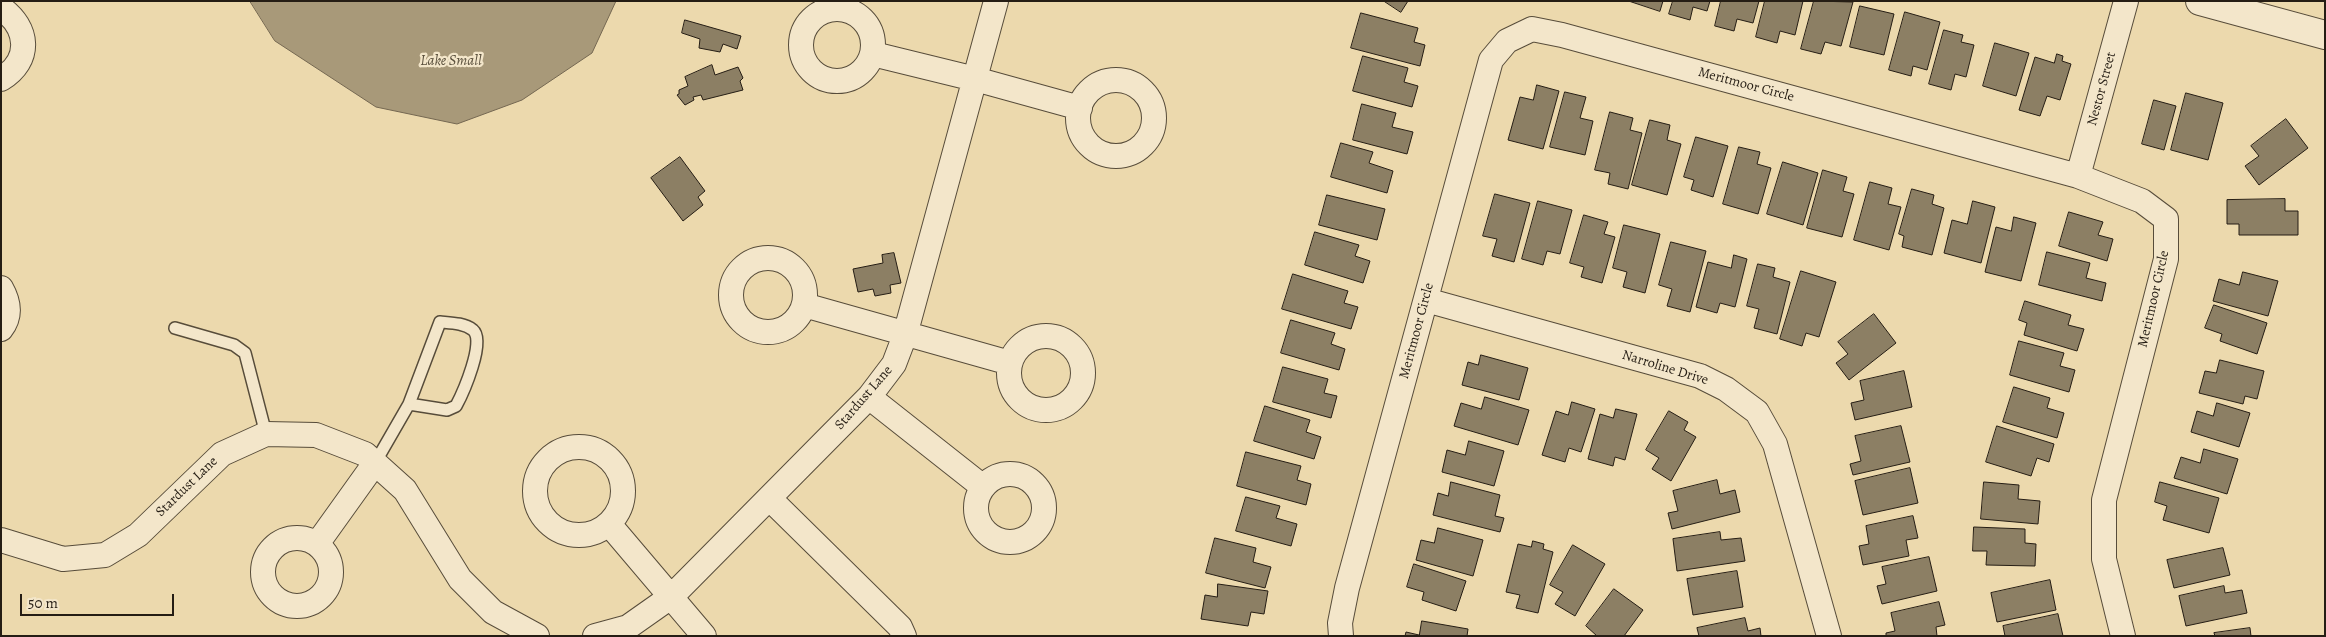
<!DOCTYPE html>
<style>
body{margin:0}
#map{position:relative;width:2326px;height:637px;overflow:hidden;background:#ecd9ad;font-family:Alegreya,serif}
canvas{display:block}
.frame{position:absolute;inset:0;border:2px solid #251d14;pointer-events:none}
.scale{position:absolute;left:20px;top:594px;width:154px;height:22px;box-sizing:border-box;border:2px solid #251d14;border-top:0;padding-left:6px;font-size:15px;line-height:18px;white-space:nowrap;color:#251d14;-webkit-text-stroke:4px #f3e6ca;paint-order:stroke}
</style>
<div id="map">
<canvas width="2326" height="637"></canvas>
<div class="frame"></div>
<div class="scale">50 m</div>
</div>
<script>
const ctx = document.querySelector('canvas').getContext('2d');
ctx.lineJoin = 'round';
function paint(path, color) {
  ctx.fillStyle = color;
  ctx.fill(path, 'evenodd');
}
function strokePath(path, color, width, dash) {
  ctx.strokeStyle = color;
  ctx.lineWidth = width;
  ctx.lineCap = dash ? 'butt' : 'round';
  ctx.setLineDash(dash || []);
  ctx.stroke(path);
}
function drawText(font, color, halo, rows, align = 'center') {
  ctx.font = font + ' Alegreya,serif';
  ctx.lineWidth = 4.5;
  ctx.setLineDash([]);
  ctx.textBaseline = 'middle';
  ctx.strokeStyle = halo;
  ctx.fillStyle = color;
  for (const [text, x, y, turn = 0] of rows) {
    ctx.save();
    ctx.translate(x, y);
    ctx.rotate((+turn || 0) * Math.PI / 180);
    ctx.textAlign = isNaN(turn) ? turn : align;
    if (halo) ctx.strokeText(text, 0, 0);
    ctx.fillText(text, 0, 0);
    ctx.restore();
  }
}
const water = new Path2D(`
 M250 1H616L592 53 522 100 457 124 376 107 275 41Z`);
paint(water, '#a89979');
strokePath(water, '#746751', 1);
const building = new Path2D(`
 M1384 1H1408L1401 12Z
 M1629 1H1663L1660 11Z
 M1673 1H1710L1707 11 1693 7 1690 20 1669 14Z
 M1721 1H1759L1753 23 1737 19 1734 31 1715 26Z
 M1765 1H1803L1795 35 1780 31 1777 43 1756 37Z
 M1814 1 1853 2 1841 46 1825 42 1821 54 1801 49Z
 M1860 6 1894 14 1884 55 1850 47Z
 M1905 12 1940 22 1927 70 1913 66 1911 76 1889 70Z
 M1361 13 1418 28 1414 42 1425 45 1420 66 1351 48Z
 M685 20 741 36 737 49 723 44 720 52 699 48 700 39 682 33Z
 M1944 30 1963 35 1961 42 1974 45 1966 77 1955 74 1951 90 1929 84Z
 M1995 43 2029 53 2016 96 1983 86Z
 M2057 54 2063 56 2062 61 2071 64 2060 100 2047 96 2040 116 2019 110 2035 57 2054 63Z
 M1363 56 1408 68 1404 82 1418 86 1412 107 1353 91Z
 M712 65 715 75 738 67 743 78 740 81 743 90 703 100 701 95 693 97 694 100 685 105 677 95 679 94V90L688 86 685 77Z
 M1537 85 1559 91 1543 149 1508 140 1520 97 1533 100Z
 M1565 92 1586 97 1580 118 1593 121 1585 155 1550 147Z
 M2186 93 2223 103 2208 160 2171 150Z
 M2154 100 2176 106 2164 150 2142 144Z
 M1362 104 1396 113 1392 127 1413 132 1407 154 1353 140Z
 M1610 112 1633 118 1630 130 1642 133 1628 189 1608 184 1610 173 1595 170Z
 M2286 119 2308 148 2259 185 2245 166 2259 156 2251 146Z
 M1650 120 1670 125 1667 140 1681 144 1667 195 1632 185Z
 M1696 137 1728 146 1713 197 1691 190 1694 180 1684 177Z
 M1341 143 1373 152 1369 163 1393 171 1387 193 1331 177Z
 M1739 147 1760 152 1757 164 1771 168 1758 214 1723 204Z
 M680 157 705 191 698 197 703 205 683 221 651 178Z
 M1783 162 1818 173 1803 225 1767 214Z
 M1823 170 1847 177 1843 191 1854 194 1842 237 1807 228Z
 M1870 182 1892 188 1888 204 1901 207 1889 250 1854 240Z
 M1912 189 1934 195 1932 204 1944 208 1932 255 1902 247 1904 236 1899 234Z
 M1495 194 1530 203 1514 262 1492 256 1497 239 1483 236Z
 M1327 195 1385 209 1377 240 1319 225Z
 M2285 199V211H2298V235H2239V224H2227V200Z
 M1538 201 1572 210 1560 254 1547 251 1543 265 1522 259Z
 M1973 201 1995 207 1981 263 1944 253 1952 220 1967 224Z
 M2069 212 2103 222 2098 235 2113 239 2107 261 2059 246Z
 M1584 215 1608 222 1604 234 1615 237 1602 283 1581 277 1584 267 1570 263Z
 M2014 217 2036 223 2021 281 1985 272 1996 227 2011 231Z
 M1624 225 1660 234 1645 293 1623 287 1627 272 1613 268Z
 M1315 232 1359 245 1355 256 1370 261 1363 283 1305 265Z
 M1671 242 1706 251 1690 312 1667 306 1672 289 1659 285Z
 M2047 252 2090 263 2086 278 2106 283 2102 301 2039 285Z
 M894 253 901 283 890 285 891 293 875 296 873 289 858 292 853 269 883 263 882 255Z
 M1734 255 1747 259 1735 307 1720 303 1717 313 1696 307 1708 262 1731 268Z
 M1758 264 1775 268 1773 277 1790 282 1777 334 1754 328 1759 309 1747 306Z
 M1801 271 1836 282 1819 337 1806 333 1802 346 1780 339Z
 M2243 272 2278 281 2268 316 2213 301 2219 279 2239 285Z
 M1293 274 1348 291 1344 303 1358 307 1351 329 1282 309Z
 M2025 301 2071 315 2068 325 2084 329 2077 351 2024 335 2027 323 2019 320Z
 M2214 305 2267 323 2257 354 2220 341 2222 334 2205 328Z
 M1874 314 1896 343 1849 380 1836 363 1848 354 1838 342Z
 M1291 320 1335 333 1331 344 1345 349 1339 370 1281 353Z
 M2019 341 2064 353 2060 366 2075 370 2069 392 2010 375Z
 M1481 355 1528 368 1519 400 1462 385 1468 362 1478 365Z
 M2220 360 2264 371 2257 399 2245 396 2243 404 2199 393 2205 371 2216 373Z
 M1283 367 1328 379 1324 393 1337 396 1331 418 1273 402Z
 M1904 371 1912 407 1855 420 1851 403 1864 400 1860 381Z
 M2014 387 2050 398 2047 408 2064 413 2057 438 2003 422Z
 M1485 397 1529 410 1518 445 1454 426 1461 403 1481 409Z
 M1572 402 1595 409 1581 452 1569 448 1565 462 1542 455 1556 411 1568 415Z
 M2217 403 2250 413 2239 447 2191 432 2197 411 2213 416Z
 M1265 406 1310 420 1306 432 1321 437 1314 459 1254 441Z
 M1616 409 1637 414 1625 460 1615 457 1613 466 1588 459 1600 414 1613 418Z
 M1669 411 1688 422 1684 430 1696 437 1671 481 1652 469 1659 458 1646 450Z
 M1901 426 1910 462 1853 475 1850 464 1861 461 1855 436Z
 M1997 426 2054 444 2049 462 2037 458 2031 476 1986 462Z
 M1469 441 1504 451 1494 486 1442 472 1447 450 1465 455Z
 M2204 449 2238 459 2227 494 2174 478 2181 457 2200 463Z
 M1246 452 1301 466 1297 480 1311 484 1306 505 1237 486Z
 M1910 468 1918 503 1863 515 1855 481Z
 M1717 480 1720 494 1735 490 1740 512 1672 529 1668 513 1678 511 1673 491Z
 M1451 482 1500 495 1495 516 1504 518 1500 532 1433 515 1438 493 1448 496Z
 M1984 482 2019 485 2018 499 2040 501 2038 524 1981 519Z
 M2160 482 2219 498 2209 533 2163 520 2167 506 2155 502Z
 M1246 497 1280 506 1276 518 1297 524 1291 546 1236 531Z
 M1913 516 1918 538 1906 540 1909 556 1863 565 1859 546 1869 544 1866 526Z
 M1974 527 2025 529V543L2036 544 2035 566 1986 565 1987 551H1973Z
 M1438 528 1483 540 1473 576 1416 560 1421 540 1434 543Z
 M1720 532 1721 540 1741 538 1745 561 1677 571 1673 539Z
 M1215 538 1256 548 1253 562 1271 567 1265 588 1206 573Z
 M1533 541 1544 544 1543 549 1553 552 1538 613 1516 608 1520 595 1506 592 1518 544 1531 547Z
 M1573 545 1605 564 1575 616 1555 604 1563 592 1550 585Z
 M2223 548 2230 575 2174 588 2167 560Z
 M1929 557 1937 591 1882 604 1877 586 1886 584 1882 567Z
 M1414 564 1466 581 1456 611 1422 600 1424 592 1407 587Z
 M1737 571 1743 607 1693 615 1687 579Z
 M2050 580 2056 610 1997 622 1991 593Z
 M1218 584 1268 591 1264 614 1251 612 1248 626 1201 619 1205 595 1217 597Z
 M2224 586 2225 593 2242 590 2247 613 2186 626 2179 596Z
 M1614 589 1643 610 1624 636H1597L1586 626Z
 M1939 602 1945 625 1936 627 1937 636H1886V633L1895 631 1891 613Z
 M2058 614 2063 636H2005L2003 626Z
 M1745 618 1748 631 1760 628 1761 636H1699L1697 628Z
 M1422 621 1468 629 1467 636H1405L1406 632 1419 635Z
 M2250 628 2251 636H2215L2214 633Z`);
paint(building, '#8c7f64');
strokePath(building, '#251d14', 1);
const service = new Path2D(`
 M175 328 234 345 245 353 266 434
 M375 463 409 404 440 322C451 323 464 323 473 330 486 341 463 393 456 406L447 410 409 404`);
const minor = new Path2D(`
 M1 8C29 28 32 60 1 79
 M801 45a36 36 0 1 1 72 0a36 36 0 1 1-72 0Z
 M873 54 975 79 1080 108
 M1078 118a38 38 0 1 1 76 0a38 38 0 1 1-76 0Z
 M2078 176 2126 1
 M731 295a37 37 0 1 1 74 0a37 37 0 1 1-74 0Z
 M1 288C9 302 11 316 1 329
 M1426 300 1700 376 1726 389 1757 412 1775 444 1829 636
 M804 305 1010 363
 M1009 373a37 37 0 1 1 74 0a37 37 0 1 1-74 0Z
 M869 397 983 487
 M535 491a44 44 0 1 1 88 0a44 44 0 1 1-88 0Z
 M976 508a34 34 0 1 1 68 0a34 34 0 1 1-68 0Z
 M769 498 900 627 904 636
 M609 524 704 636
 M263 572a34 34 0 1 1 68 0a34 34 0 1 1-68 0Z
 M1 540 63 559 105 555 138 535 222 454 266 434 316 435 365 454 405 490 460 579 493 612 537 636
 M317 544 375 463
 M595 636 628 627 672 596 869 397 894 364 905 335 996 1
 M1341 636 1340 623 1347 588 1491 60 1507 41 1532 29 1562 35 2078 176 2142 201 2166 219V259L2104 500V559L2123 636`);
const tertiary = new Path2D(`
 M2200 1 2325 35`);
strokePath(service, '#574c3a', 14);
strokePath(minor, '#574c3a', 26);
strokePath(tertiary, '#574c3a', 30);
strokePath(service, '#f3e6ca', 11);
strokePath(minor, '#f3e6ca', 24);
strokePath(tertiary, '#f3e6ca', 28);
drawText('14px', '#251d14', '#f3e6ca', [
 ["Meritmoor Circle",1746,85,15],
 ["Nestor Street",2102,89,-75],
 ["Meritmoor Circle",2154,299,-77],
 ["Meritmoor Circle",1417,331,-75],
 ["Narroline Drive",1665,368,17],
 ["Stardust Lane",864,398,-49],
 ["Stardust Lane",187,487,-44]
]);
drawText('italic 15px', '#594f3c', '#f3e6ca', [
 ["Lake Small",451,61]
]);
</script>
